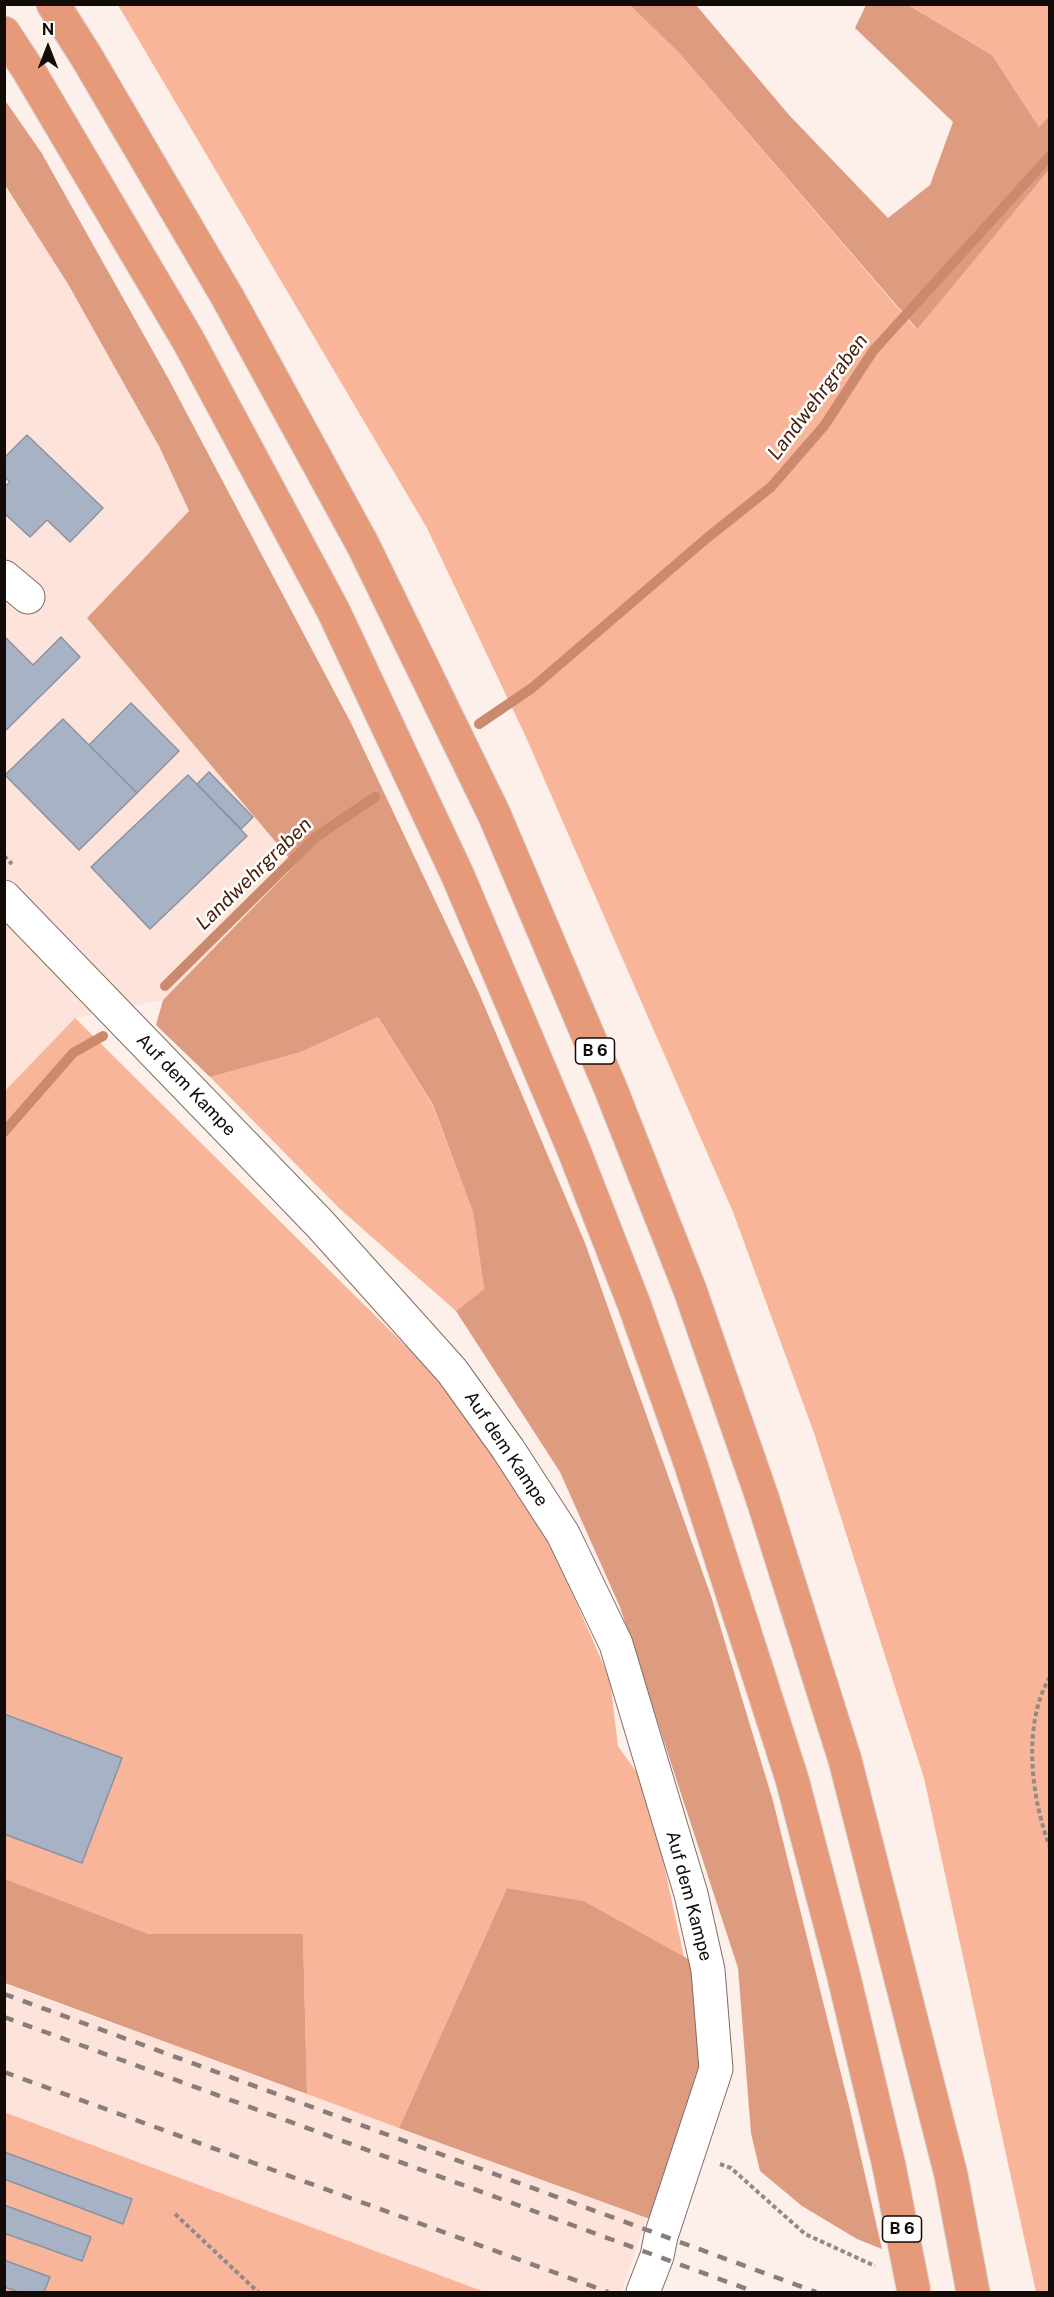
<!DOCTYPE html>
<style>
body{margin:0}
#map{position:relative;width:1054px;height:2297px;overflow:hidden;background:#fdefe9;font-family:"Public Sans",sans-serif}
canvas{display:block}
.frame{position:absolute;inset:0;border:6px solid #120b08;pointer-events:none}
.north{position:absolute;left:18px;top:18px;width:60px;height:60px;-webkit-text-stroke:4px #fff;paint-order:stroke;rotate:0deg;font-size:16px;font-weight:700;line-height:24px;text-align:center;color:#120b08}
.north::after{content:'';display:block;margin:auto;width:21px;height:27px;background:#120b08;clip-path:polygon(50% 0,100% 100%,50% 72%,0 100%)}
</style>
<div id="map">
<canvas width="1054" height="2297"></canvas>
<div class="frame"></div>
<div class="north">N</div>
</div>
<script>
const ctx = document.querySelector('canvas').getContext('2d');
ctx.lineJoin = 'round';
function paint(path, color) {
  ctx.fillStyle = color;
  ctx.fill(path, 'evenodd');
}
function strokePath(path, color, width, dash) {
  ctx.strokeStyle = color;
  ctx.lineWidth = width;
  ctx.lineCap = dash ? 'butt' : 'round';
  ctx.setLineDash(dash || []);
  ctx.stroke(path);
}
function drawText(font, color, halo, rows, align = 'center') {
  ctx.font = font + ' "Public Sans",sans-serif';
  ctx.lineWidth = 5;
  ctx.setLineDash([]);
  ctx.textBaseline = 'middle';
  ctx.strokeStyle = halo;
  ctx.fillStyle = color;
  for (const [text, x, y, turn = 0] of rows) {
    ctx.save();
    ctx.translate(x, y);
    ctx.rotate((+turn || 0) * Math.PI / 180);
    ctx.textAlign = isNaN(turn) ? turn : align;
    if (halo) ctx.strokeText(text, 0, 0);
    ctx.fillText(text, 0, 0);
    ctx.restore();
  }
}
paint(new Path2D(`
 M4 185 68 284 160 448 189 511 87 618 295 866 163 1000 75 1018 5 1092Z
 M4 1984 647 2218 621 2292H485L5 2112Z`), '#fde3d9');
paint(new Path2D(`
 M118 5H630L680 54 916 329 1049 170V2292H1036L924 1778 814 1433 733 1212 525 735 427 528Z
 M908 5H1049V116L1039 127 992 55Z
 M378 1017 433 1106 473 1212 484 1289 456 1311 340 1209 210 1077 301 1052Z
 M75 1018 436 1376 522 1488 567 1581 610 1680 618 1746 647 1787 684 1957 584 1901 507 1888 399 2128 307 2094 303 1934H149L5 1879 4 1092Z
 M4 2112 485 2292H5Z`), '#f8b599');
paint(new Path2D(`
 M630 5H696L789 115 888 218 930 185 953 122 855 28 866 5H908L992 55 1039 127 1049 116V170L917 329 680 54Z
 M4 99 41 152 168 378 352 725 478 991 585 1243 711 1596 773 1801 851 2114 882 2249 857 2239 802 2206 760 2171 751 2133 738 1968 620 1607 560 1472 456 1311 484 1289 473 1212 433 1105 378 1017 301 1052 210 1077 156 1025 163 1000 295 865 87 618 189 511 160 448 68 284 5 185Z
 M5 1879 149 1934H303L307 2094 5 1983Z
 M507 1888 584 1901 708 1970 716 2069 668 2218H647L399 2128Z`), '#dd9b7f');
strokePath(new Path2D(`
 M479 724 532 688 707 538 771 487 824 426 873 351 1050 156
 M165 986 316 837 375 797
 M4 1132 73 1053 103 1036`), '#cb896e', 10);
const building = new Path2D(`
 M27 435 103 508 70 542 47 520 30 537 4 513V487L10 482 4 476V458Z
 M4 636 33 665 61 637 80 657 4 732Z
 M131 703 179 751 137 793 89 745Z
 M63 719 137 793 79 850 5 775Z
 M209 772 253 817 241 829 197 784Z
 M188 775 247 836 150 929 91 867Z
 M4 1714 122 1758 82 1863 4 1834Z
 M4 2152 132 2199 123 2224 4 2179Z
 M4 2205 91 2237 82 2261 4 2233Z
 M4 2260 50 2277 44 2292H19L4 2287Z`);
paint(building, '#a7b3c5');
strokePath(building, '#8893a5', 1.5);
const minor = new Path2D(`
 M4 577 28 597
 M4 897 320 1224 452 1371 508 1449 563 1534 616 1644 691 1894 708 1970 716 2069 661 2236 657 2256 643 2292`);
const highway = new Path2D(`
 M53 4 86 56 228 298 363 545 494 814 610 1087 690 1290 762 1497 845 1760 951 2175 973 2292
 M4 33 29 71 188 340 333 610 458 876 573 1148 634 1304 690 1462 792 1779 843 1973 889 2166`);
strokePath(minor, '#826d65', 35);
strokePath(highway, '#d4d3d3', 35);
strokePath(new Path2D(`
 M4 856 12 864
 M1050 1677C1022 1723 1031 1799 1050 1847
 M720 2164 731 2168 805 2234 875 2266
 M175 2214 258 2292`), '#948985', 4, [4.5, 3]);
strokePath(minor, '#fff', 33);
strokePath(highway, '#e69a7a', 33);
strokePath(new Path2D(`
 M4 1994 816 2292
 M4 2017 755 2292
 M4 2072 608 2292`), '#887d79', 4.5, [10, 10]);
const highwayBridge = new Path2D(`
 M889 2166 914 2292`);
strokePath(highwayBridge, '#d4d3d3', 35, []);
strokePath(highwayBridge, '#e69a7a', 33);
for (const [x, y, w] of [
 [595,1051,39],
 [902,2229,39]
]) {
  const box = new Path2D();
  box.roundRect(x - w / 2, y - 13, w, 26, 4.5);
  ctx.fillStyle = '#fff';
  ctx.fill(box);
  strokePath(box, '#120b08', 1.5);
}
drawText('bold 16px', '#120b08', null, [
 ["B 6",595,1051],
 ["B 6",902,2229]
]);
drawText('18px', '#120b08', '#fff', [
 ["Auf dem Kampe",186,1085,46],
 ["Auf dem Kampe",506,1449,56],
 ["Auf dem Kampe",689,1896,75]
]);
drawText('italic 20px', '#481d0a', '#fff', [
 ["Landwehrgraben",818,397,-53],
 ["Landwehrgraben",254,874,-44]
]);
</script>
